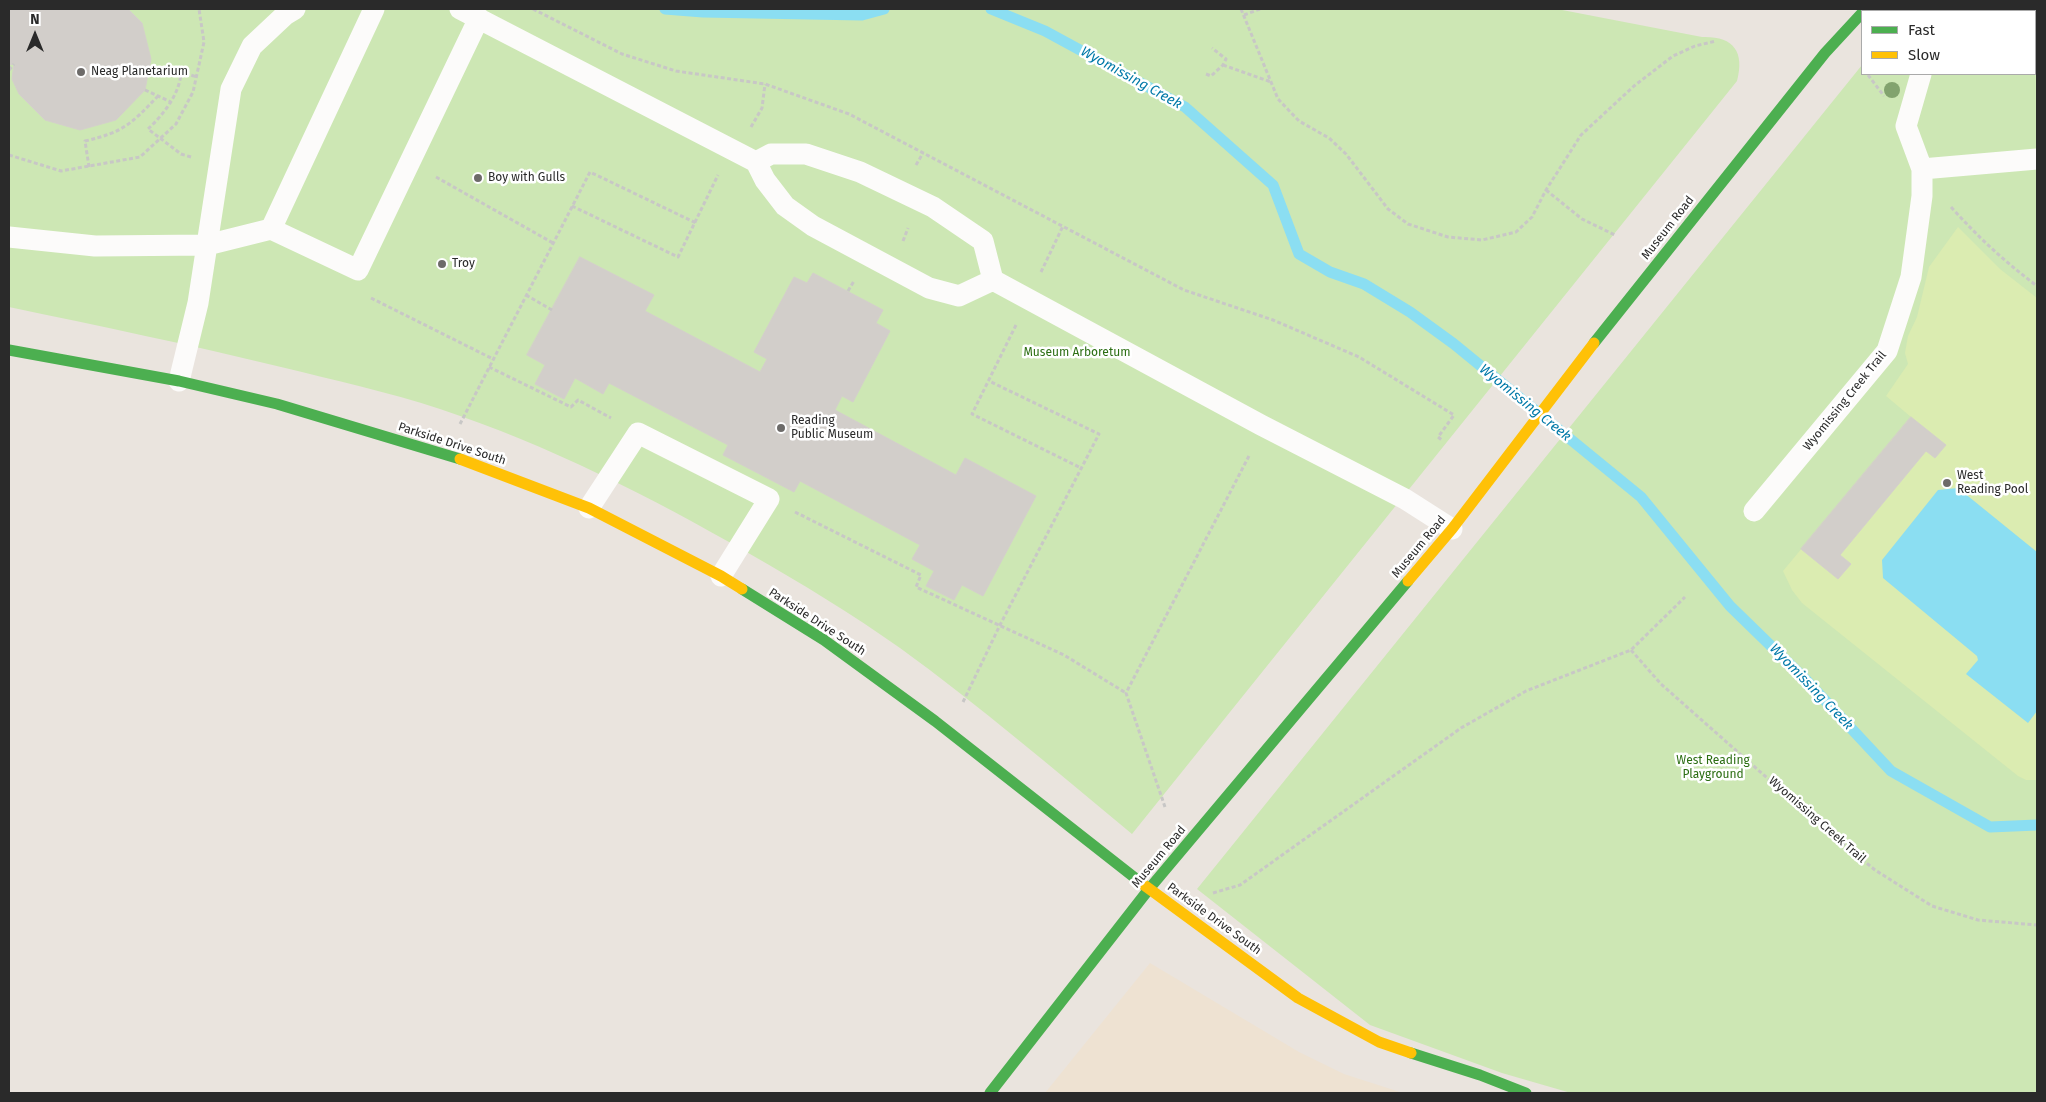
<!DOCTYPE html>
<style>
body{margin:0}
#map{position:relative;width:2046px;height:1102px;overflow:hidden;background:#eae4de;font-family:"Fira Sans",sans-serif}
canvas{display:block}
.frame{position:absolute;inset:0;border:10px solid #2a2a2a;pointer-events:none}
.legend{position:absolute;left:1861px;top:10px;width:175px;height:65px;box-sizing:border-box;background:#fff;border:1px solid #aaa;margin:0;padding:6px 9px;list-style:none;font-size:15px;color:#2a2a2a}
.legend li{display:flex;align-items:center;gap:10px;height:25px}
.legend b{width:25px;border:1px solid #aaa}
.north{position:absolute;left:10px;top:10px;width:50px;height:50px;-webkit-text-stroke:4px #fff;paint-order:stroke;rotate:0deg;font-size:14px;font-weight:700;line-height:20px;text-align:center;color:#2a2a2a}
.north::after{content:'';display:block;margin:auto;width:18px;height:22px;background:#2a2a2a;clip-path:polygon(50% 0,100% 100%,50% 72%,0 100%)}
</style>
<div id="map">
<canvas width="2046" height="1102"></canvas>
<div class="frame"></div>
<ul class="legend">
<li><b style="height:6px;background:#4caf50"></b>Fast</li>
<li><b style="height:6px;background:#ffc107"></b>Slow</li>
</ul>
<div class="north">N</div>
</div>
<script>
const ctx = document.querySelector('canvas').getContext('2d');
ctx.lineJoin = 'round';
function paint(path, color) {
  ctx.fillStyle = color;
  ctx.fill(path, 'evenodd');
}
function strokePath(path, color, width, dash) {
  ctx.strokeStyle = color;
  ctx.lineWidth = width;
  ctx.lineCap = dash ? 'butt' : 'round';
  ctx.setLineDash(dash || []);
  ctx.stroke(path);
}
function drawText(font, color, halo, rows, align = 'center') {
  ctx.font = font + ' "Fira Sans",sans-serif';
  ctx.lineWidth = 5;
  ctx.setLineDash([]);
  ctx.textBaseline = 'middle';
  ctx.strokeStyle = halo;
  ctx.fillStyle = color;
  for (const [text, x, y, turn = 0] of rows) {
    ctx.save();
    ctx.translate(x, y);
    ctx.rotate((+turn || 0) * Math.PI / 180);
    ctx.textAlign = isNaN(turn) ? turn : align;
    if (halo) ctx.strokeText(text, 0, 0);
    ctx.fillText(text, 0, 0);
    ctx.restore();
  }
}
paint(new Path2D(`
 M1150 963 1299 1052 1344 1074 1403 1093H1045Z`), '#eee2d2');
paint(new Path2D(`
 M9 9H1557L1702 37C1733 36 1745 51 1737 81L1132 834C1056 771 980 706 900 648 852 614 801 583 750 554 651 497 548 445 440 409 388 392 334 380 281 367 191 345 100 326 9 307Z
 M2035 44H2037V1093H1571L1502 1073 1370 1025 1197 889 1862 65V74H2035Z`), '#cde7b4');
paint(new Path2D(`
 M1958 227 2000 269 2037 298V780H2026L2018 776 1802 603 1792 590 1783 571 1911 417 1886 396 1908 364 1905 353 1908 336 1917 317 1929 267Z`), '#dbecb1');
paint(new Path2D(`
 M1958 488 2037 552V711L2028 723 1966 674 1978 660 1977 656 1883 578 1882 560 1938 490Z`), '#8bdef2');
strokePath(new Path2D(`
 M665 9 703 12 862 15 884 9
 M991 9 1045 31 1185 107 1273 185 1299 254 1330 272 1364 284 1410 312 1454 344 1641 497 1730 606 1806 680 1891 771 1990 827 2037 825`), '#8bdef2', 11);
const building = new Path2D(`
 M9 9H128L142 23 151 59 145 90 116 120 80 130 45 120 19 94 12 79 14 64 9 65Z
 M580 257 654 295 645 311 760 372 767 359 754 352 794 277 807 283 813 273 883 310 876 323 890 331 853 402 842 396 835 410 956 475 965 458 1036 496 983 596 962 585 954 600 926 586 934 571 912 559 920 545 800 481 794 492 723 455 728 445 609 383 603 394 575 378 564 399 535 384 545 365 527 355Z
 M1911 417 1946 445 1935 458 1926 451 1840 555 1851 564 1838 579 1801 549Z`);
paint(building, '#d2ceca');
strokePath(building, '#d4d0cb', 1);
strokePath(new Path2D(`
 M533 9 622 54 676 71 765 84 849 114 1184 290 1273 320 1359 357 1454 415 1438 437 1443 441
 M1241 9 1278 99 1299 121 1329 138 1346 154 1388 209 1408 224 1448 237 1482 240 1516 232 1532 217 1546 190 1581 135 1634 86 1673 56 1695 46 1716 41
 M1244 15 1260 9
 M1223 65 1271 82
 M9 70 14 64
 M1206 74 1211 76 1223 65 1226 59 1212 48
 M1868 75 1884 96
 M145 90 171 102
 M751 127 762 108 765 84
 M9 155 61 171 140 157 176 124 193 92 204 42 199 9
 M191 157 181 154 148 129C163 115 180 94 181 72L197 77
 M916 165 923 153
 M89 167 85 141C124 132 131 124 158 96
 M436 177 553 243
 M1546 190 1582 219 1615 235
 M572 206 678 257 718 175
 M1951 207C1979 238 2004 261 2037 286
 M903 241 908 228
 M1041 272 1063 226
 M848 291 854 281
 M526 295 552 310
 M371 298 493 359
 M1016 325 972 414 1081 468
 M489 367 571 407 578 400 611 418
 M460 424 590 172 696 223
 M795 512 921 575 916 587 1064 655 1126 693
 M1631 650 1661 684 1818 823 1875 870 1932 906 1978 920 2037 925
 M963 702 1000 625 1099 434 989 381
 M1165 807 1126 693 1250 454
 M1213 893 1240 885 1461 728 1526 691 1631 650 1685 597`), '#c8c7c6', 3, [4, 2.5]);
strokePath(new Path2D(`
 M374 9 271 229 358 270 479 18
 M460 9 756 162 765 180 785 206 813 226 929 288 959 296 993 280
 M756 162 771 154H806L860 172 933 207 983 241 993 280 1261 425 1405 499 1452 529
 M1922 169 2037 159
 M9 237 95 246 207 245 271 229
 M179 381 198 303 231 89 252 46 285 15 295 9
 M589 508 638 433 769 499 721 576
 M1754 511 1887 351 1911 277 1922 196V169L1906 126 1921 74`), '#fcfbfa', 21);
strokePath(new Path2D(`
 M1928 9 1974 11
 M2035 14H2037`), '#fcfbfa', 28);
strokePath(new Path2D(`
 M1594 343 1825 53 1862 13
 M9 350 179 381 277 404 460 459
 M742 589 824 640 935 721 1144 885
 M1411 1053 1480 1075 1526 1093
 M990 1093 1149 889 1408 581`), '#4caf50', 11);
strokePath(new Path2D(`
 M460 459 589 508 721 576 742 589
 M1408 581 1452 529 1594 343
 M1144 885 1298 998 1379 1042 1411 1053`), '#ffc107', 11);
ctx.fillStyle = '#82a36e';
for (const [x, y] of [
 [1892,90]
]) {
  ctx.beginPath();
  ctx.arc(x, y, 8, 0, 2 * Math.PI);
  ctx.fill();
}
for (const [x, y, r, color] of [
 [81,72,5,"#6d6b69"],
 [478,178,5,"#6d6b69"],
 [442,264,5,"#6d6b69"],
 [781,428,5,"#6d6b69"],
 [1947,483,5,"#6d6b69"]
]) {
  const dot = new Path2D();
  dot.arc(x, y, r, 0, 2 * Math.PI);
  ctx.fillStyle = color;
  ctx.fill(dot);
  strokePath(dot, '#fff', 2);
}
drawText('12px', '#2a2a2a', '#fff', [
 ["Neag Planetarium",91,72],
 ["Boy with Gulls",488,178],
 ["Troy",452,264],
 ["Reading",791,421],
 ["Public Museum",791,435],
 ["West",1957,476],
 ["Reading Pool",1957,490]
], 'left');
drawText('12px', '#2a2a2a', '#fff', [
 ["Museum Road",1668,228,-52],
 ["Wyomissing Creek Trail",1845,401,-51],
 ["Parkside Drive South",452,444,18],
 ["Museum Road",1419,547,-50],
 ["Parkside Drive South",817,622,33],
 ["Wyomissing Creek Trail",1817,820,41],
 ["Museum Road",1159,857,-50],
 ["Parkside Drive South",1214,919,36]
]);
drawText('12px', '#2c6e13', '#fff', [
 ["Museum Arboretum",1077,353],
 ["West Reading",1713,761],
 ["Playground",1713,775]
]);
drawText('italic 14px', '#0079a8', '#fff', [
 ["Wyomissing Creek",1131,78,29],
 ["Wyomissing Creek",1525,403,39],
 ["Wyomissing Creek",1811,687,46]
]);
</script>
